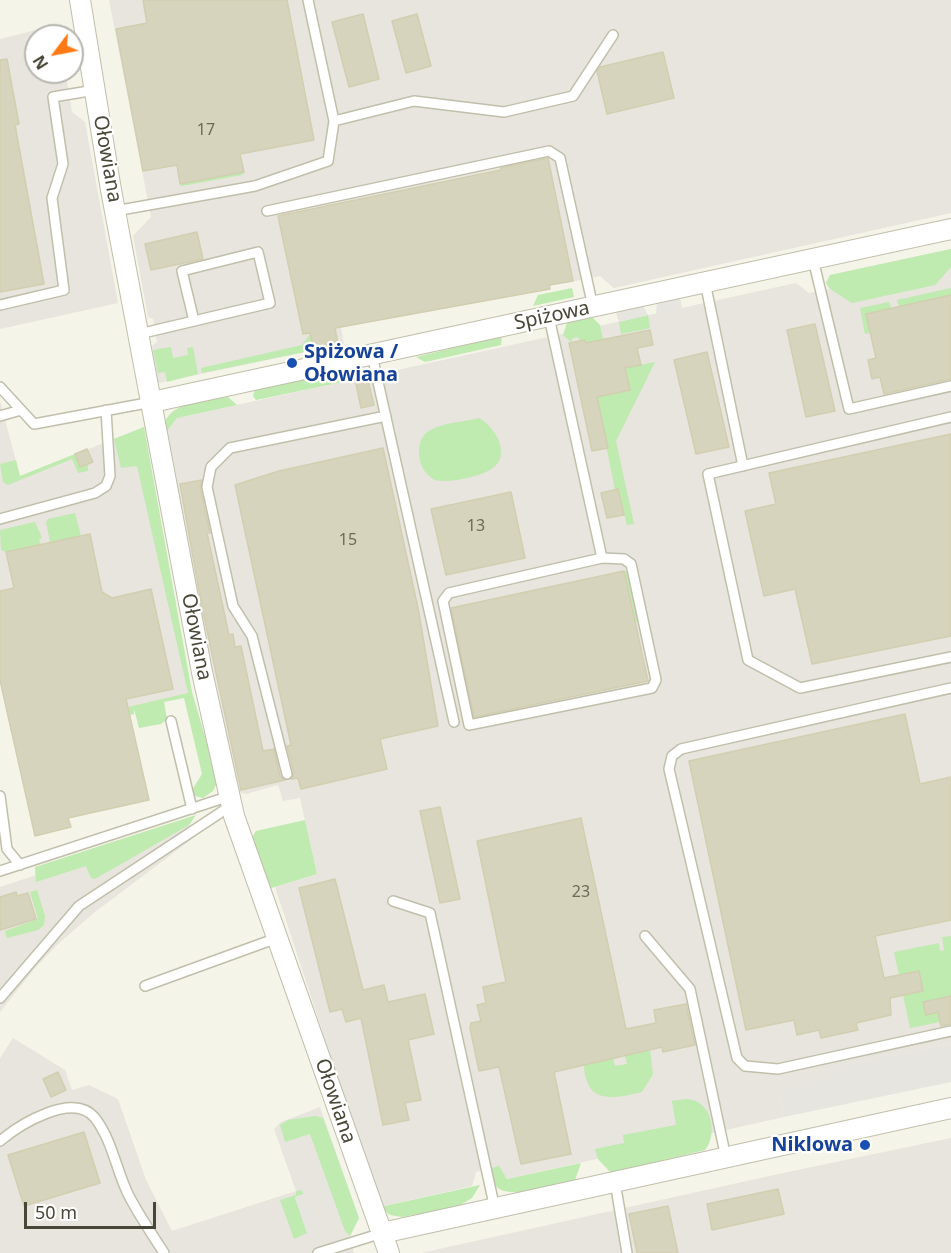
<!DOCTYPE html>
<meta charset="utf-8">
<style>
body{margin:0}
#map{position:relative;width:951px;height:1253px;overflow:hidden;background:#f5f4e8;font-family:"Noto Sans",sans-serif}
canvas{display:block}
.north{position:absolute;left:24px;top:24px;width:60px;height:60px;box-sizing:border-box;background:#fff;border:2px solid #b6b5af;border-radius:50%;rotate:238deg;font-size:16px;font-weight:700;line-height:24px;text-align:center;color:#484636}
.north::after{content:'';display:block;margin:auto;width:21px;height:27px;background:#ff7a15;clip-path:polygon(50% 0,100% 100%,50% 72%,0 100%)}
.scale{position:absolute;left:24px;top:1202px;width:132px;height:27px;box-sizing:border-box;border:3px solid #484636;border-top:0;padding-left:8px;font-size:18px;line-height:21px;white-space:nowrap;color:#484636;-webkit-text-stroke:4px #fff;paint-order:stroke}
</style>
<div id="map">
<canvas width="951" height="1253"></canvas>
<div class="north">N</div>
<div class="scale">50 m</div>
</div>
<script>
const ctx = document.querySelector('canvas').getContext('2d');
ctx.lineJoin = 'round';
function paint(path, color) {
  ctx.fillStyle = color;
  ctx.fill(path, 'evenodd');
}
function strokePath(path, color, width, dash) {
  ctx.strokeStyle = color;
  ctx.lineWidth = width;
  ctx.lineCap = dash ? 'butt' : 'round';
  ctx.setLineDash(dash || []);
  ctx.stroke(path);
}
function drawText(font, color, halo, rows, align = 'center') {
  ctx.font = font + ' "Noto Sans",sans-serif';
  ctx.lineWidth = 4.5;
  ctx.setLineDash([]);
  ctx.textBaseline = 'middle';
  ctx.strokeStyle = halo;
  ctx.fillStyle = color;
  for (const [text, x, y, turn = 0] of rows) {
    ctx.save();
    ctx.translate(x, y);
    ctx.rotate((+turn || 0) * Math.PI / 180);
    ctx.textAlign = isNaN(turn) ? turn : align;
    if (halo) ctx.strokeText(text, 0, 0);
    ctx.fillText(text, 0, 0);
    ctx.restore();
  }
}
paint(new Path2D(`
 M109 0H951V213L614 288 600 276 341 328 344 344 158 383 152 346 157 342 153 319 148 317 133 236 151 217Z
 M52 26 54 36H36V72H61L67 82 72 112 85 122 118 303 0 329V39Z
 M951 249V1043L824 1070 826 1078 777 1090 784 1117 507 1179 499 1167 491 1168 476 1172 472 1186 380 1207 275 887 317 874 300 798 283 801 278 785 246 794 239 792 200 611 167 431 177 418 796 283 809 293 829 289 826 283 830 275Z
 M0 401 20 476 144 427 188 694 48 727 47 724 11 732 0 680Z
 M189 825 196 836 95 912 60 942 36 967 0 1012V887Z
 M13 1038 65 1070 72 1090 89 1085 118 1099 146 1180 172 1231 296 1191 274 1129 281 1122 320 1107 359 1218 350 1236 354 1253H0V1058Z
 M951 1138V1253H421L783 1173Z`), '#e7e5dd');
paint(new Path2D(`
 M245 172 242 175 182 186 180 184Z
 M951 249V267L935 285 852 303 830 289 826 283 830 275Z
 M572 288 574 297 533 306 538 295Z
 M951 288V295L899 307 897 300Z
 M889 302 891 308 866 314 870 333 865 334 860 308Z
 M648 315 650 328 621 334 619 322Z
 M592 317 600 325 603 339 598 341 610 394 630 390 625 368 655 362 616 441 634 524 627 525 618 490H615L585 340 580 341 578 337 573 338 571 342 563 335 567 323Z
 M311 333 314 350 202 373 201 368 302 345Z
 M502 336 501 345 425 362 416 357Z
 M171 347 173 358 188 355 187 348 193 347 198 374 167 382 165 372 158 373 153 350Z
 M355 365 367 377 256 400 253 396 255 390 342 371Z
 M228 397 237 405 177 418 167 431 164 430C164 401 207 401 228 397Z
 M479 418C496 427 513 457 490 470 480 476 453 482 441 481 420 480 412 446 426 433 437 423 464 422 479 418Z
 M144 427 192 692 218 781 213 791 203 798 195 796 192 790 202 774 184 698 164 702 167 719 161 724 139 728 134 709V714L130 715 128 707 188 693 137 466 121 468 114 439Z
 M75 454 80 467 88 464V471L78 473 72 459 8 485 3 482 0 464 16 460 20 476Z
 M75 513 81 536 50 542 46 522 48 519Z
 M35 522 42 538 39 539 41 545 6 552 1 550 0 530Z
 M624 571 629 572 639 620 636 623Z
 M196 815 189 825 95 879 91 878 86 866 36 882 35 867Z
 M305 820 317 874 268 889 251 839 256 831Z
 M37 890 45 916 44 925 38 930 7 938 5 931 38 919 30 892Z
 M951 936V996L923 1002 926 1015 938 1012 940 1022 910 1028 901 985 923 991 919 971 903 974 904 980H900L894 952 939 943 940 951 944 950 942 937Z
 M650 1050 653 1074 642 1092C624 1096 594 1105 587 1081 585 1075 583 1068 585 1064L613 1058 615 1066 627 1064 625 1055Z
 M686 1099C711 1099 719 1133 705 1150L611 1173 598 1159 595 1149 624 1143 623 1135 676 1125 672 1101Z
 M315 1116 323 1118 326 1126 359 1218 350 1236 345 1231 310 1134 285 1142 280 1125 288 1120Z
 M581 1163 575 1180C558 1184 507 1201 496 1186 493 1181 492 1173 491 1168L499 1166 507 1179Z
 M480 1185 472 1198 457 1207 402 1217 390 1215 380 1207Z
 M301 1190 304 1194 295 1198 307 1233 294 1239 280 1200 296 1195V1191Z`), '#bfeab0');
paint(new Path2D(`
 M680 298 682 308 656 314 657 303Z
 M643 306 648 315 619 322 616 312Z
 M951 1043V1082L784 1117 777 1090 825 1078 823 1070Z
 M325 1177 338 1212 330 1221 317 1184Z
 M305 1193 317 1230 307 1233 295 1197Z`), '#e6e5e0');
const building = new Path2D(`
 M143 0H287L314 140 240 154 244 172 180 184 177 165 143 171 116 29 147 23Z
 M363 14 379 79 349 87 332 22Z
 M417 14 431 66 406 73 392 21Z
 M663 52 674 98 607 114 597 71 600 67Z
 M7 59 19 124 15 125 44 284 0 292V60Z
 M548 158 573 281 549 285 550 289 335 328 338 345 314 350 310 333 303 334 278 216 501 170V168Z
 M197 232 203 259 151 270 145 244Z
 M951 295V379L884 394 880 377 872 379 868 360 876 358 866 314Z
 M815 324 835 411 806 417 787 330Z
 M650 330 653 345 637 348 641 365 625 368 630 390 597 397 608 448 592 451 569 343 585 340 586 343Z
 M707 352 729 447 696 454 674 360Z
 M367 377 374 405 361 408 355 379Z
 M951 434V636L812 664 795 589 764 596 745 511 776 504 769 473Z
 M383 448 418 608 438 726 380 739 387 769 301 789 298 778 291 779 294 772 287 746 291 745 235 485 279 471Z
 M87 449 93 462 80 467 75 454Z
 M202 480 200 488 210 533H207L229 635 233 634 235 647 241 646 263 751 274 749 280 776 285 780 241 790 202 607 180 484Z
 M618 489 624 515 607 518 601 493Z
 M511 492 525 558 446 575 431 509Z
 M90 534 102 592 112 598 151 589 173 689 126 699 149 800 68 818 71 827 35 836 0 680V591L14 588 6 552Z
 M624 571 648 681 474 717 451 608Z
 M905 714 920 784 951 777V920L875 936 884 978 919 971 923 991 890 998 891 1015 856 1023 858 1030 821 1038 819 1030 797 1035 794 1020 746 1030 689 761Z
 M440 807 460 899 440 903 420 811Z
 M581 818 626 1029 656 1023 654 1010 686 1004 695 1045 663 1052 662 1047 554 1072 571 1154 521 1164 499 1067 479 1071 470 1028 471 1023 481 1021 477 1005 486 1003 483 987 506 982 477 841Z
 M335 879 363 990 384 985 388 1002 425 994 434 1034 408 1040 421 1100 405 1103 409 1120 383 1125 361 1018 346 1022 342 1009 330 1012 299 888Z
 M16 892 17 896 28 893 36 919 0 930V897Z
 M951 996V1024L941 1026 938 1012 926 1015 923 1002Z
 M58 1072 66 1090 51 1097 43 1079Z
 M84 1132 100 1183 24 1206 8 1155Z
 M778 1189 784 1214 712 1230 707 1204Z
 M668 1206 678 1253H637L629 1214Z`);
paint(building, '#d7d4bd');
strokePath(building, '#d2ceb0', 1.5);
const service = new Path2D(`
 M334 121 414 101 504 112 573 96 613 35
 M115 211 255 186 328 161 334 121 308 0
 M267 211 549 151 560 158 593 307
 M813 259 849 409 951 386
 M705 282 743 466
 M0 305 64 290 52 198 63 164 53 97 95 90
 M549 317 602 558 449 593 443 601 469 725 652 688 656 680 631 564 624 559 602 558
 M139 334 270 303 258 252 182 271 194 321
 M372 355 454 722
 M0 387 34 424 152 402
 M0 416 21 410
 M951 417 708 474 748 660 800 688 951 657
 M0 519 95 493 106 486 110 476 106 410
 M951 688 681 749 672 756 669 769 737 1058 745 1066 778 1069 951 1031
 M171 721 192 809
 M287 774 252 636 233 606 207 487 211 467 230 448 386 416
 M0 796 7 849 20 865
 M0 871 230 796
 M393 901 430 913 495 1209
 M645 936 690 989 726 1158
 M145 986 277 938
 M0 998 79 906 232 805
 M0 1141C19 1125 73 1091 95 1118 112 1140 116 1169 128 1194 138 1214 152 1234 164 1253
 M615 1182 627 1253
 M318 1253 382 1233`);
const minor = new Path2D(`
 M80 0 111 190 202 672 234 816 389 1253
 M152 402 951 229
 M382 1233 951 1108`);
strokePath(service, '#c1bfaa', 12);
strokePath(minor, '#c1bfaa', 22);
strokePath(service, '#fff', 9);
strokePath(minor, '#fff', 20);
for (const [x, y, r, color] of [
 [292,363,6,"#1a4fb4"],
 [865,1145,6,"#1a4fb4"]
]) {
  const dot = new Path2D();
  dot.arc(x, y, r, 0, 2 * Math.PI);
  ctx.fillStyle = color;
  ctx.fill(dot);
  strokePath(dot, '#fff', 2);
}
drawText('16px', '#6c6a58', null, [
 ["17",206,130],
 ["13",476,526],
 ["15",348,540],
 ["23",581,892]
]);
drawText('20px', '#484636', '#fff', [
 ["Ołowiana",107,159,80],
 ["Spiżowa",552,316,-12],
 ["Ołowiana",196,637,79],
 ["Ołowiana",335,1101,71]
]);
drawText('bold 20px', '#164399', '#fff', [
 ["Spiżowa /",304,352],
 ["Ołowiana",304,375],
 ["Niklowa",853,1145,"right"]
], 'left');
</script>
